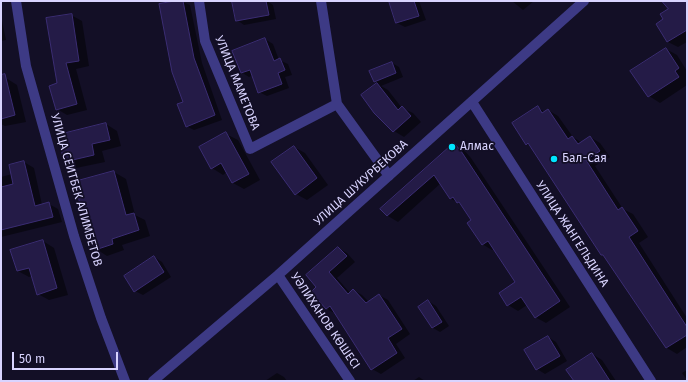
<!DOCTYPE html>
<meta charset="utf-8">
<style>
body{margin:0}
#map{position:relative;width:688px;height:382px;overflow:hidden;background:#130f26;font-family:"Fira Sans",sans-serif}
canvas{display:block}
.frame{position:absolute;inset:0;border:2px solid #d9d4ff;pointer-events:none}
.scale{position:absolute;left:12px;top:352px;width:106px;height:18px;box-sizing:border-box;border:2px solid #d9d4ff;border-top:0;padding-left:5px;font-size:12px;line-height:14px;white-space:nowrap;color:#d9d4ff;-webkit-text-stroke:3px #130f26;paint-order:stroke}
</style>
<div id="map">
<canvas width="688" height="382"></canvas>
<div class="frame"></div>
<div class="scale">50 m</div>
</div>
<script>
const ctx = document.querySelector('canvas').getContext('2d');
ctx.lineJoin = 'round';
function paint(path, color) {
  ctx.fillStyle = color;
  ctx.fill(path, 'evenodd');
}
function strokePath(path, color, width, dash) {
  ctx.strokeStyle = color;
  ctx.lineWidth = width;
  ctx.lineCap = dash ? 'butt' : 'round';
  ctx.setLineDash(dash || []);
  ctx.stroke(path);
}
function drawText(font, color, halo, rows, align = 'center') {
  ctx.font = font + ' "Fira Sans",sans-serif';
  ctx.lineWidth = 3.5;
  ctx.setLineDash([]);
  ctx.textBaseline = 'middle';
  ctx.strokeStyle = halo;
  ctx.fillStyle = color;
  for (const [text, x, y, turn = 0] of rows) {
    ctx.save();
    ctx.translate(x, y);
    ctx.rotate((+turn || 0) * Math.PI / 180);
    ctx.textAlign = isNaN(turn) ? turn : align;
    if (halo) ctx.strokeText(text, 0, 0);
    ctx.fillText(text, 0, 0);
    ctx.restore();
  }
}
paint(new Path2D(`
 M180 1 190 5 202 63 222 120 194 130 186 126 184 103Z
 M233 1H267L273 5 276 19 244 25 237 20Z
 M387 1H419L426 20 405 27 397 23 391 5Z
 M512 1H534L523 10Z
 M664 1H687V42L678 47 668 42 657 25 665 20 669 9Z
 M71 15 82 21 89 66 76 69 87 110 67 115 57 109 59 84Z
 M1 16 6 40 1 41Z
 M265 39 273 44 279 60 288 64 292 75 285 77 289 88 267 96 259 92 253 75 249 77 241 72Z
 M666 49 677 55 687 71V85L660 103 649 96Z
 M392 63 399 67 403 77 381 86 388 90 402 108 413 113 421 122 404 137 394 131 362 96 378 83 374 81Z
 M6 78 17 85 26 122 5 126 1 124V79Z
 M538 108 545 112 548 110 558 116 573 137 582 143 590 137 600 143 610 157 595 166 623 209 633 214 648 237 639 243 687 318V347L677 354 667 348 605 256 602 255 531 146 527 144Z
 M106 124 117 131 121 146 102 151 105 162 76 168 65 162 59 135Z
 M226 134 238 140 260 180 244 189 233 183 227 172 223 175 212 168Z
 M454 144 464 150 471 158 570 307 546 323 535 317 527 305 518 311 508 305 517 283 494 249 492 250 482 244 473 220 463 206 450 198 441 183 398 222 388 216 381 209Z
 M294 147 305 153 328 185 307 200 296 194Z
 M24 162 34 168 42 205 49 204 58 209 62 222 1 237V177L12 174Z
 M114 172 126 179 135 215 145 220 150 236 122 245 124 250 107 256 96 249 87 211 83 209Z
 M43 241 54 248 68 295 49 300 38 294 32 276 29 277 18 271Z
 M338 248 347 253 355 262 337 278 350 293 353 290 362 295 369 302 379 295 388 300 410 334 396 344 405 358 381 374 372 369 336 314 327 309 312 292 318 287Z
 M154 257 162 262 171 277 143 295 135 291Z
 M428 301 436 306 449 326 440 332 433 328Z
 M548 337 556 342 567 361 545 374 537 369Z
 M592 354 602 360 616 381H575Z
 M687 370V380L682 373Z
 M277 373 284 377 287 381H265Z
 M419 377 425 381H413Z`), '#0007');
const building = new Path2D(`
 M175 1H183L194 58 215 115 186 127 177 104 183 102 172 72 159 4Z
 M232 1H266L269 15 236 21Z
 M389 1H414L419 16 396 23Z
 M662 1H687V30L667 42 656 24 663 19 660 14 668 9Z
 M72 14 79 61 66 63 77 104 56 110 49 86 57 83 46 18Z
 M265 38 274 61 280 58 285 70 278 73 282 84 258 93 250 70 241 73 232 51Z
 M666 48 679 68 675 71 679 77 648 97 630 71Z
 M392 62 396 73 374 82 369 71Z
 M5 74 15 115 1 119V75Z
 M377 83 398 110 402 106 411 116 393 132 374 113 361 95Z
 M538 106 542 113 548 109 568 139 572 136 578 144 590 136 600 151 586 160 618 210 622 207 638 231 629 237 687 327V335L666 348 603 255H601L528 143 526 145 512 123Z
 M106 123 110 140 92 144 94 155 64 162 58 135Z
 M226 132 249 174 232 183 221 163 211 169 199 147Z
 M454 143 461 151 560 301 535 318 521 297 507 306 499 293 515 282 488 241 482 245 467 223 471 220 459 202 457 203 453 197 450 199 434 175 387 216 380 209Z
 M294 146 317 178 295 195 271 162Z
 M24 161 35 206 49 202 53 217 1 230V187L13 184 9 165Z
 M114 171 126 215 134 213 139 230 112 239 113 244 95 250 88 227 90 226 85 209 82 210 81 207 74 182Z
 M43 240 57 288 37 295 29 268 17 271 10 250Z
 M338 247 347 256 329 272 348 294 353 289 366 303 379 294 402 329 388 338 397 353 371 370 330 306 326 309 311 292 316 287 306 275Z
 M154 256 164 272 134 292 124 276Z
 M428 300 442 322 432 328 418 307Z
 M548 336 560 356 536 370 524 350Z
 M592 353 610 381H574L566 370Z`);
paint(building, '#241b47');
strokePath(building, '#3b2d73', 1);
strokePath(new Path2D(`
 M16 1 26 66 74 236 101 318 125 381
 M199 1 205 41 250 149 337 104
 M321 1 337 104 389 176
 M472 102 651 381
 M278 275 350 381
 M153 381 278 275 584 1`), '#3d3a85', 10);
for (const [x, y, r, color] of [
 [452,147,4,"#00e5ff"],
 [554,159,4,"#00e5ff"]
]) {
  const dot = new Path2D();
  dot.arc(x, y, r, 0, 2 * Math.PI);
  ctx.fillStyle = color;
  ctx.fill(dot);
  strokePath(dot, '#130f26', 1.5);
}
drawText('12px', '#d9d4ff', '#130f26', [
 ["УЛИЦА МАМЕТОВА",237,83,68],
 ["УЛИЦА ШУКУРБЕКОВА",361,183,-42],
 ["УЛИЦА СЕИТБЕК АЛИМБЕТОВ",76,190,74],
 ["УЛИЦА ЖАНГЕЛЬДИНА",572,234,57],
 ["УӘЛИХАНОВ КӨШЕСІ",325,321,56]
]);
drawText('12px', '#d9d4ff', '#130f26', [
 ["Алмас",460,147],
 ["Бал-Сая",562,159]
], 'left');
</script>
